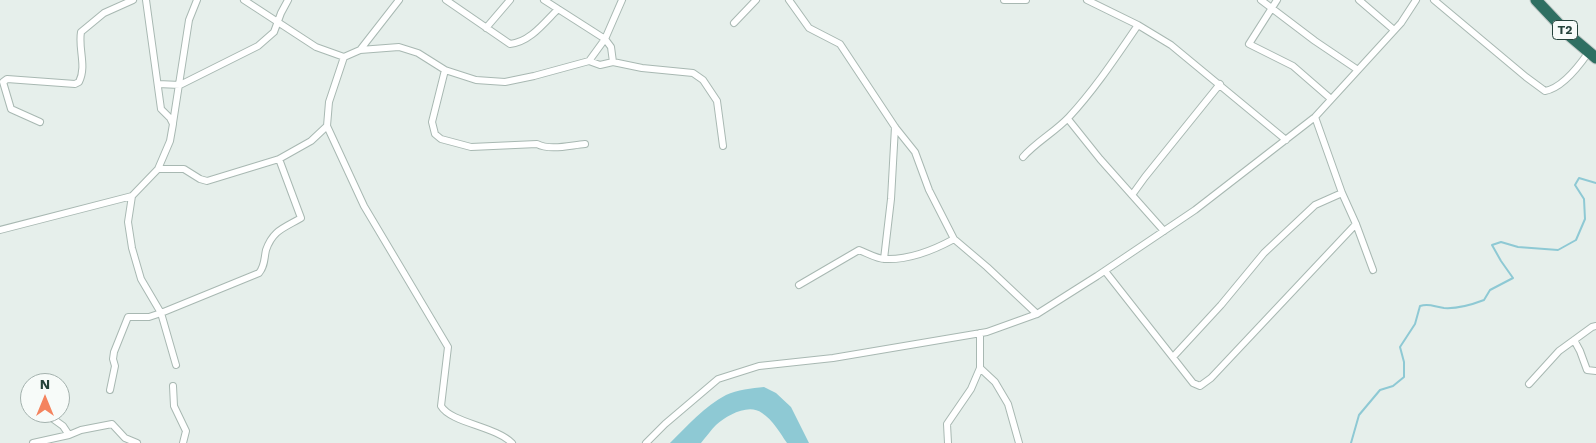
<!DOCTYPE html>
<style>
body{margin:0}
#map{position:relative;width:1596px;height:443px;overflow:hidden;background:#e6efeb;font-family:"Work Sans",sans-serif}
canvas{display:block}
.north{position:absolute;left:20px;top:373px;width:50px;height:50px;box-sizing:border-box;background:#f7fbf9;border:1px solid #a3b1ad;border-radius:50%;rotate:0deg;font-size:14px;font-weight:700;line-height:20px;text-align:center;color:#24423a}
.north::after{content:'';display:block;margin:auto;width:18px;height:22px;background:#f4845f;clip-path:polygon(50% 0,100% 100%,50% 72%,0 100%)}
</style>
<div id="map">
<canvas width="1596" height="443"></canvas>
<div class="north">N</div>
</div>
<script>
const ctx = document.querySelector('canvas').getContext('2d');
ctx.lineJoin = 'round';
function paint(path, color) {
  ctx.fillStyle = color;
  ctx.fill(path, 'evenodd');
}
function strokePath(path, color, width, dash) {
  ctx.strokeStyle = color;
  ctx.lineWidth = width;
  ctx.lineCap = dash ? 'butt' : 'round';
  ctx.setLineDash(dash || []);
  ctx.stroke(path);
}
function drawText(font, color, halo, rows, align = 'center') {
  ctx.font = font + ' "Work Sans",sans-serif';
  ctx.lineWidth = 5;
  ctx.setLineDash([]);
  ctx.textBaseline = 'middle';
  ctx.strokeStyle = halo;
  ctx.fillStyle = color;
  for (const [text, x, y, turn = 0] of rows) {
    ctx.save();
    ctx.translate(x, y);
    ctx.rotate((+turn || 0) * Math.PI / 180);
    ctx.textAlign = isNaN(turn) ? turn : align;
    if (halo) ctx.strokeText(text, 0, 0);
    ctx.fillText(text, 0, 0);
    ctx.restore();
  }
}
paint(new Path2D(`
 M764 387 776 393 791 407 809 443H787C780 433 773 420 762 413 749 403 727 415 716 425 711 430 706 437 701 443H670C687 426 705 406 726 395 737 390 752 388 764 387Z`), '#8ec9d4');
strokePath(new Path2D(`
 M1351 443 1359 415 1380 390 1393 386 1404 377V362L1400 347 1415 324 1420 306C1430 303 1434 307 1444 308 1458 309 1471 305 1484 300L1490 290 1513 278 1501 261 1492 245 1501 242 1518 247 1558 250 1576 240 1585 219 1584 199 1575 185 1579 178 1596 183`), '#8ec9d4', 2);
const street = new Path2D(`
 M244 0 316 47 344 57 360 50 399 47 418 53 445 70 476 80 505 82 534 76 589 61 600 65 613 62 642 68 693 73 703 80 717 101 723 146
 M446 0 510 44C530 42 544 23 558 9
 M544 0 605 39 611 47 613 62
 M789 0 809 28 840 44 895 127 915 152 929 190 954 239 987 267 1037 314
 M1004 0H1026
 M1087 0 1138 25 1171 45 1286 140
 M1261 0 1315 41 1358 70
 M1277 0 1249 44 1293 66 1331 99
 M1359 0 1394 30
 M1434 0 1526 77 1545 91C1562 88 1579 66 1588 53
 M734 23 756 0
 M486 28 510 0
 M360 50 399 0
 M344 57 329 102 327 126 364 206 448 347 441 406C451 423 495 426 512 443
 M589 61 605 39 622 0
 M445 70 432 122 435 134 441 139 471 147 537 144C550 151 571 145 585 144
 M158 84 180 85 258 46 274 32 281 13 288 0
 M1315 117 1342 193 1356 224 1373 270
 M1068 119 1100 159 1164 231
 M40 122 11 109 3 82 7 79 75 84 79 82C87 66 78 49 81 32L104 13 133 0
 M173 123 189 20 197 0
 M1023 157C1036 142 1055 132 1069 117 1095 89 1116 57 1138 25
 M158 169H184L200 179 207 181 279 159 311 141 327 126
 M1132 195 1145 177 1220 84
 M132 196 128 222 132 248 141 279 161 313 176 365
 M0 230 132 196 158 169 170 141 173 124 170 118 161 109 146 0
 M884 259 891 199 895 127
 M1105 271 1193 383 1200 386 1211 378 1356 224
 M799 285 859 250C867 253 877 259 885 259 909 260 934 250 954 239
 M1574 340 1580 351 1587 370 1596 371
 M1173 357 1221 305 1264 253 1315 205 1342 193
 M980 368 995 382 1008 404 1019 443
 M1529 384 1559 351 1592 327 1596 326
 M173 386 174 406 186 431 183 443
 M29 388 30 391
 M110 390 115 366 113 359 114 352 128 317H149L161 313 259 273C265 266 264 259 266 250 273 230 284 228 301 218L279 159
 M45 413 63 426 69 435 81 430 112 424 125 438 137 443
 M33 443 69 435
 M646 443 665 424 718 379 759 366 833 358 987 332 1037 314 1097 276 1195 210 1315 117 1401 23 1416 0
 M948 443 947 424 971 389 980 368V333`);
const highway = new Path2D(`
 M1536 0 1570 36 1596 58`);
strokePath(street, '#a8b8b2', 8);
strokePath(highway, '#c2cac8', 13);
strokePath(street, '#fff', 6);
strokePath(highway, '#2f6f62', 11);
for (const [x, y, w] of [
 [1565,30,25]
]) {
  const box = new Path2D();
  box.roundRect(x - w / 2, y - 9.5, w, 19, 4);
  ctx.fillStyle = '#f7fbf9';
  ctx.fill(box);
  strokePath(box, '#24423a', 1);
}
drawText('bold 12px', '#24423a', null, [
 ["T2",1565,30]
]);
</script>
